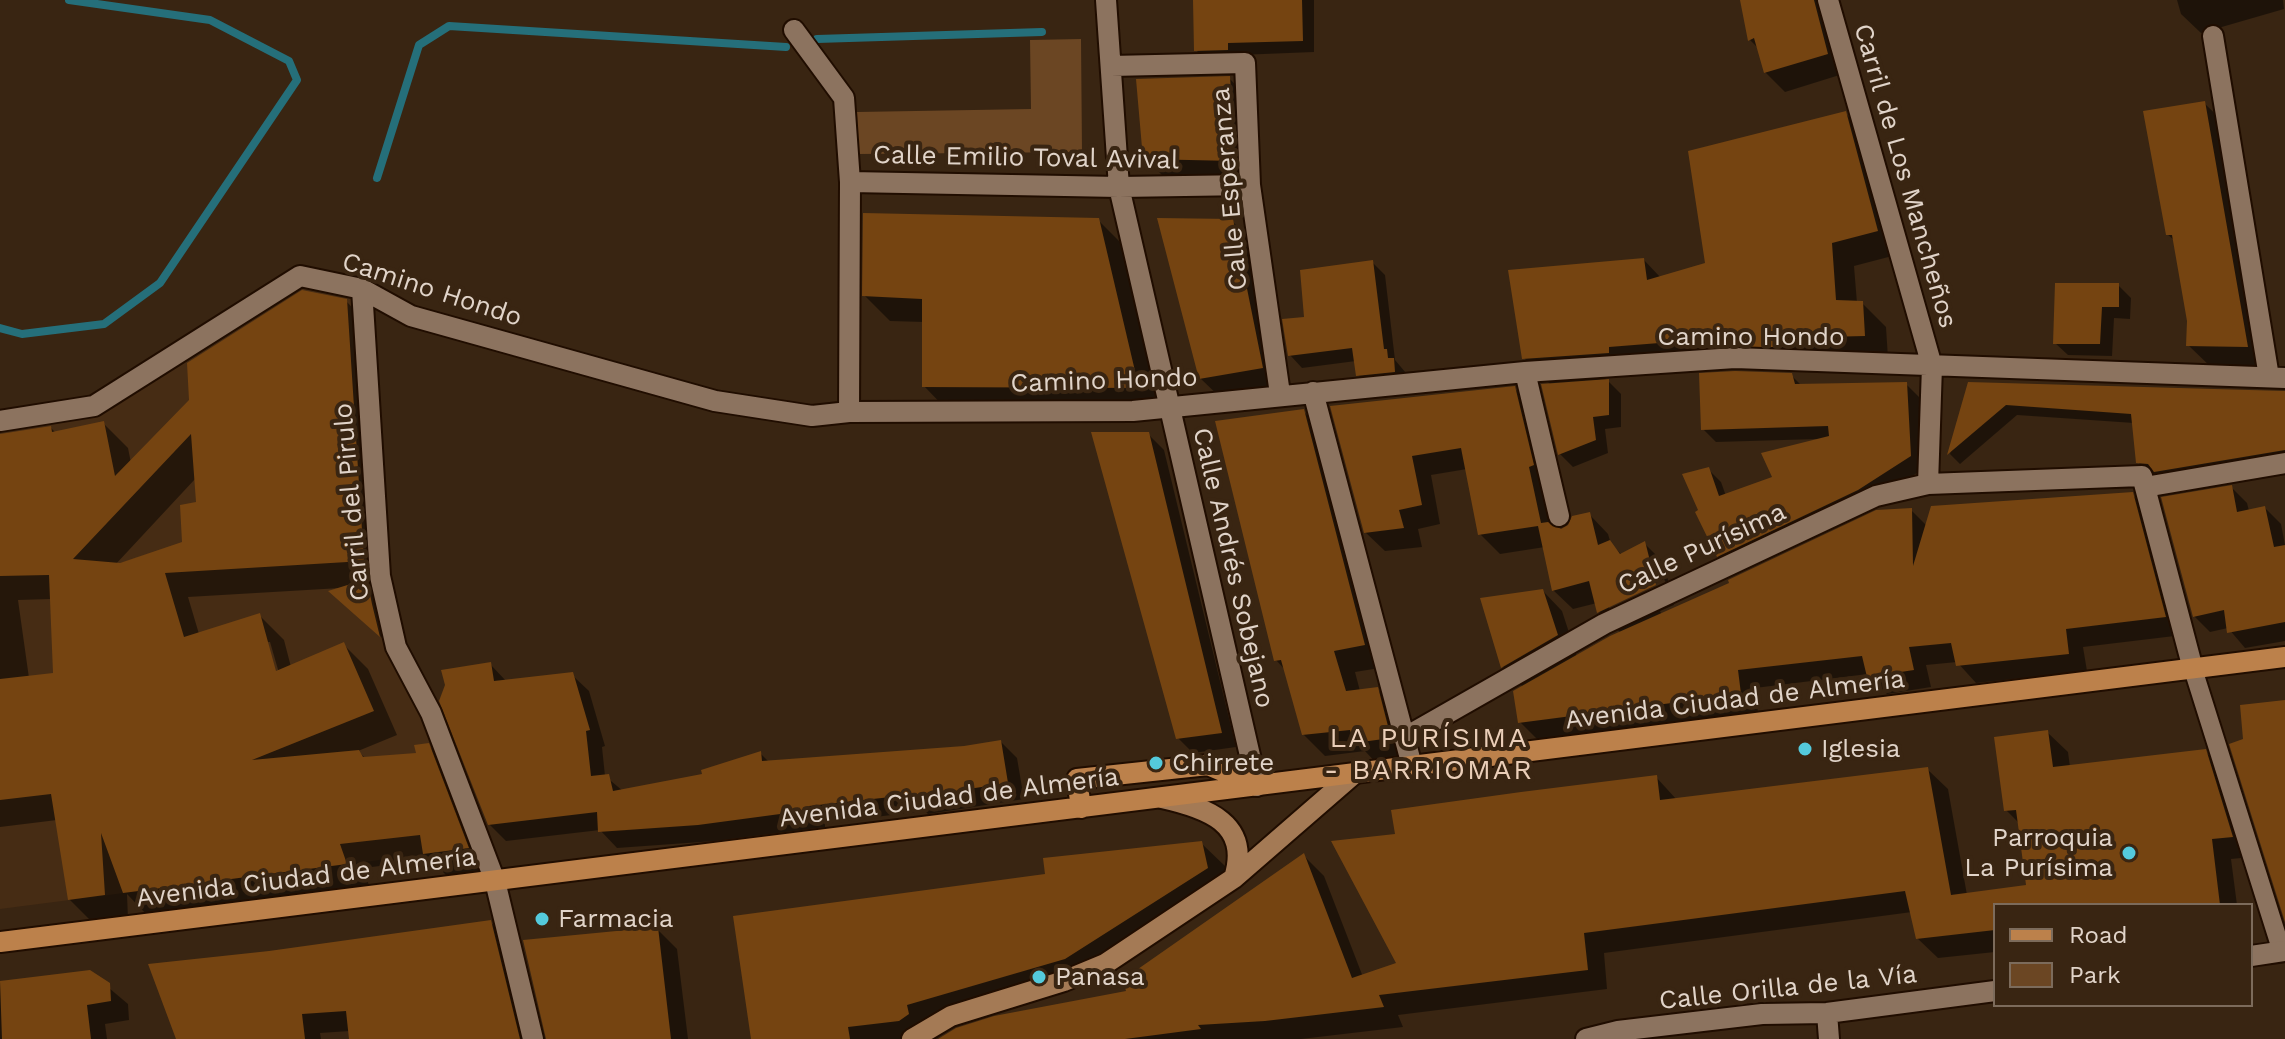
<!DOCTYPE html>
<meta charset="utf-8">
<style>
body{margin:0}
#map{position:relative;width:2285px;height:1039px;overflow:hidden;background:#392512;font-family:"Work Sans",sans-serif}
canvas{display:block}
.legend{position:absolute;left:1993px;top:903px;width:260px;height:104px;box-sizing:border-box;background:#392512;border:2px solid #7c6b5b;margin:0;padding:10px 14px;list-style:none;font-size:24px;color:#e1d4c9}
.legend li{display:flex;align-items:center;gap:16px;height:40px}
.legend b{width:40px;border:2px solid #7c6b5b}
</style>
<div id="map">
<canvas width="2285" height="1039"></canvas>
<ul class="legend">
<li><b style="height:10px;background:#bc814b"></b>Road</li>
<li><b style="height:22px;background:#6b4623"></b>Park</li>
</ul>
</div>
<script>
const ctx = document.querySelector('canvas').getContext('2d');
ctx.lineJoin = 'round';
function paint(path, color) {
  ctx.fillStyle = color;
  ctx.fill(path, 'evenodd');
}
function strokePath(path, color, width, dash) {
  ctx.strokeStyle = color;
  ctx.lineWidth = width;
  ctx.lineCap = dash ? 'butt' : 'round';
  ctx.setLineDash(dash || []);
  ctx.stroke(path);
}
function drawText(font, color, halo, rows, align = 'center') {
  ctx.font = font + ' "Work Sans",sans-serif';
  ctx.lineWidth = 8;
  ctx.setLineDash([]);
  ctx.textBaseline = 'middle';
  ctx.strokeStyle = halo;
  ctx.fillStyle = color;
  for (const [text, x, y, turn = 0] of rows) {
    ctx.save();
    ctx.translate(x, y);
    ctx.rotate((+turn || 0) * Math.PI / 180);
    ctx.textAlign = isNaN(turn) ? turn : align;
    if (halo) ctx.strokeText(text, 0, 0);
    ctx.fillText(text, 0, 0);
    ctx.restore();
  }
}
paint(new Path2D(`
 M300 276 362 289 380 576 480 847 0 909V421L94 406Z`), '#462c14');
paint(new Path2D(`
 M1081 39 1082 152 858 154 857 112 1031 109 1030 40Z`), '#6b4623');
paint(new Path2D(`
 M1195 0H1314V52L1239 55 1209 63 1196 50Z
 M1742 0H1821L1846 73 1785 92 1765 72 1759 49 1750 40Z
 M2177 0H2283L2284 9 2201 33 2181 14Z
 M1229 78 1248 98 1253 180 1165 178 1145 158Z
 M2204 103 2230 128 2273 371 2214 370 2188 345 2189 321 2175 241 2167 234Z
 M1846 114 1869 137 1900 254 1854 266 1857 303H1862L1886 327 1888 358 1806 369 1723 370 1716 363 1632 370V376L1605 378 1621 394V427L1605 429 1608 453 1573 467 1560 454 1551 385 1524 358 1644 260 1661 278 1707 264Z
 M1098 220 1124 246 1164 413 949 412 924 386V322L890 321 864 295Z
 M1232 221 1258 247 1288 393 1226 403 1200 378Z
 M1372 262 1385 275 1395 360 1406 373 1407 384 1371 387 1358 375 1356 361 1302 368 1290 355Z
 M2118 285 2131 298 2130 319 2114 318 2112 356 2068 355 2055 343Z
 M346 301 370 326 387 585 371 586 392 607 404 658 332 592 341 588 188 597 199 634 259 615 284 640 291 667 343 644 368 669 397 735 358 751 366 759 418 754 428 745 453 770 492 872 449 878 431 860 363 868 370 888 149 917 127 894 128 919 94 924 69 899 57 820 0 827V435L51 428 56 433 103 423 128 448 131 463ZM196 478 198 504 184 543 115 565ZM52 599 55 675 29 678 18 600ZM266 642H270L281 680 277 681Z
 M1791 375 1802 386 1906 384 1919 397 1923 469 1885 494 1731 568 1718 556 1708 469 1721 482 1726 496 1775 478 1818 439 1716 442 1703 429Z
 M1970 384 2285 393V462L2149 474 2138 462 2134 423 2017 415 1960 464 1950 454Z
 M1514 388 1534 408 1556 528 1561 531 1589 514 1608 534 1611 544 1622 555 1645 544 1664 563 1674 605 1660 611 1662 615 1911 510 1927 526 2132 494 2150 513 2183 635 2083 647 2087 671 1976 683 1957 662 1926 665 1931 687 1887 694 1868 674 1755 688 1758 712 1538 740 1520 722 1523 687 1503 667 1543 591 1562 611 1577 657 1621 633 1599 612 1597 603 1573 609 1553 590 1545 547 1500 554 1480 534 1467 469 1431 475 1440 524 1418 529 1422 547 1385 551 1365 532 1333 408ZM1664 579 1666 583 1609 610V605Z
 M1303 411 1325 433 1386 667 1355 672 1360 691 1377 689 1399 711 1411 759 1377 764 1365 751 1325 756 1303 734 1286 671 1276 660Z
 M1148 434 1164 450 1236 747 1193 753 1178 738Z
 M2231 487 2247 503 2249 511 2265 508 2281 524 2285 545V641L2245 648 2228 628 2210 632 2194 616Z
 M490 664 507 682 572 675 589 691 605 746 602 747 605 776 623 791 704 776 760 753 769 762 964 748 1001 742 1017 758 1024 799 928 814 925 811 825 823V827L715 841 617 848 600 830 506 841 489 824Z
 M2047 732 2068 752 2070 767 2205 751 2225 772 2252 857 2231 859 2237 905H1995V952L1938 958 1917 938 1912 912 1604 953 1607 989 1398 1015 1403 1027 1301 1039H958L1128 993 1304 856 1324 876 1363 977 1398 964 1397 836 1656 777 1677 800 1927 769 1948 789 1967 895 2029 887 2020 824 2006 810Z
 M1201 843 1225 866 1230 892 1088 982 929 1028V1039H753L1047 876Z
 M490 922 510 941 533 1039H351L350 1031 320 1033 321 1039H178L269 953Z
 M657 929 677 949 688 1039H551Z
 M90 972 128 1004 129 1020 105 1024 107 1039H0V983Z`), '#0007');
strokePath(new Path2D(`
 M817 39 1042 32
 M377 178 419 45 449 26 786 47
 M0 328 22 334 104 324 160 283 297 80 289 61 210 20 69 0`), '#256f7a', 8);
paint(new Path2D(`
 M1193 0H1302L1303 41 1228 43V50L1194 51Z
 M1740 0H1814L1828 54 1764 73 1754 38 1748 41Z
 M1230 76 1235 161 1143 159 1136 79Z
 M2205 101 2248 347 2186 346 2187 321 2172 235H2166L2143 111Z
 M1846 111 1878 231 1832 243 1836 300 1863 301 1865 336 1782 338 1784 347H1698L1697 340 1609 347V353L1522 359 1508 270 1644 258 1647 280 1705 263 1688 151Z
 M863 213 1099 218 1139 388 922 387V299L862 296Z
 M1157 218 1233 219 1263 368 1199 379Z
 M1373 260 1384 349H1387L1388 358H1394L1395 372 1356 376 1352 348 1288 356 1282 319 1304 317 1300 270Z
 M2055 283H2119V307H2102L2100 344H2053Z
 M302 290 347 299 364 561 165 573 184 637 260 613 276 671 344 642 374 711 252 760 359 750 363 757 416 753 414 745 429 743 469 848 423 854 420 835 340 844 347 864 123 893 101 833 105 895 68 900 51 794 0 800V679L53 673 49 575 0 576V434L51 426 52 432 104 421 115 476 189 400 187 363ZM191 434 196 502 180 505 182 542 120 563 73 559Z
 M1735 371 1792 373 1795 384 1907 382 1911 456 1858 490 1717 557 1695 512 1698 510 1682 474 1709 467 1719 496 1772 477 1761 453 1829 436 1828 426 1701 430 1699 373Z
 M1609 379V415L1593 417 1596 440 1558 455 1541 384Z
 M1968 382 2285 391V450L2154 472 2148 464 2136 463 2131 414 2006 405 1947 455Z
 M1515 386 1534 465 1529 467 1541 523 1548 522 1561 529 1568 525 1572 516 1590 512 1598 545 1610 540 1620 554 1645 541 1656 585 1597 613 1589 581 1552 591 1538 526 1478 535 1461 448 1412 456 1422 505 1399 510 1404 528 1364 533 1330 406Z
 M1304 409 1365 645 1334 651 1346 691 1378 687 1391 738 1354 743 1350 730 1302 735 1281 660 1274 661 1215 421Z
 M1091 432H1149L1222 733 1176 739Z
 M2232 485 2237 512 2265 506 2274 547 2285 545V622L2227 633 2224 610 2193 617 2161 497Z
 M2133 492 2166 617 2066 629 2069 654 1956 666 1951 643 1909 647 1914 670 1867 677 1862 656 1738 670 1741 694 1518 723 1513 691 1610 636 1729 583 1728 580 1876 510 1912 508 1913 566 1931 506Z
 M367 579 372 604 380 637 328 591Z
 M1543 589 1558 635 1501 668 1480 598Z
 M491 662 494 681 573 672 590 730 586 731 591 776 609 774 613 791 702 774 701 770 761 751 762 761 964 746 1001 740 1008 783 909 798V795L809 806 810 810 698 825 598 832 597 812 488 825 439 701 445 685 441 670Z
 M2285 700V922L2229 744 2243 739 2240 705Z
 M2048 730 2053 767 2206 749 2233 837 2212 839 2220 905H1995V930L1916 939 1905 891 1584 933 1588 970 1379 995 1384 1007 1265 1021 1198 1025 1201 1029 1125 1039H938L956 1028 994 1016 1126 991 1123 981 1138 969 1304 853 1352 978 1396 963 1331 841 1395 834 1391 810 1521 792 1657 775 1660 800 1928 767 1951 895 2026 885 2016 810 2004 811 1994 737Z
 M1202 841 1208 868 1065 959 907 1005 909 1014 899 1021 848 1027 850 1039H751L733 916 1045 874 1043 858Z
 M491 920 520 1039H349L346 1011 302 1014 305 1039H176L148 964 269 951Z
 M658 927 671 1039H546L523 940Z
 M90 970 110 983 111 1001 87 1005 91 1039H2L0 981Z`), '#754411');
const pedestrian = new Path2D(`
 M2193 669 2282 952`);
const minor = new Path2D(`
 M1106 0 1119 187 1257 786
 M1828 0 1932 366 1928 484
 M794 30 844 98 850 182 849 412
 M2213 36 2269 377
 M1111 66 1245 63 1250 185 1280 394
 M850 182 1119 187 1250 185
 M362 289 380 576 396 647 431 713 495 881 533 1039
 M1525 372 1559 516
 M1313 392 1412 766
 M0 421 94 406 300 276 362 289 411 316 715 401 812 416 849 412 1133 411 1525 372 1735 358 2285 378
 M2145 487 2285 463
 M1404 738 1604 624 1876 496 1928 484 2142 476 2193 669
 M2251 956 2285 951
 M1827 1013 1829 1039
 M1586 1039 1618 1031 1762 1014 1827 1013 1995 991`);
const secondary = new Path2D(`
 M1162 798C1207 808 1251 823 1234 878
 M912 1039 951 1016 1064 981 1105 964 1234 878 1355 773`);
const primary = new Path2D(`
 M1081 808 1077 779 1208 765 1253 784
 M0 942 2285 657`);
strokePath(pedestrian, '#200d00', 22);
strokePath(minor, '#200d00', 24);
strokePath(secondary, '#200d00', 24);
strokePath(primary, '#200d00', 24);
strokePath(pedestrian, '#8c735f', 18);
strokePath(minor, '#8c735f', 20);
strokePath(secondary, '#a47a55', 20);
strokePath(primary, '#bc814b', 20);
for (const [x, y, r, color] of [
 [1805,749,8,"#54cadc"],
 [1156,763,8,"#54cadc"],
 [2129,853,8,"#54cadc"],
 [542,919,8,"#54cadc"],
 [1039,977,8,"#54cadc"]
]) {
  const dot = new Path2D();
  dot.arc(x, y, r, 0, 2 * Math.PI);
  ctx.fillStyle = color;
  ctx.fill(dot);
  strokePath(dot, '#392512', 3);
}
drawText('26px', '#e1d4c9', '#392512', [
 ["Calle Emilio Toval Avival",1026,158,1],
 ["Carril de Los Mancheños",1905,176,74],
 ["Calle Esperanza",1230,189,-95],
 ["Camino Hondo",432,290,18],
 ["Camino Hondo",1751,337],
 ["Camino Hondo",1104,381,-2],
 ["Carril del Pirulo",352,502,-95],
 ["Calle Purísima",1702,549,-25],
 ["Calle Andrés Sobejano",1233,568,77],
 ["Avenida Ciudad de Almería",1735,700,-7],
 ["Avenida Ciudad de Almería",949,798,-7],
 ["Avenida Ciudad de Almería",306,878,-7],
 ["Calle Orilla de la Vía",1788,988,-6]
]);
drawText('26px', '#e1d4c9', '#392512', [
 ["Iglesia",1821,749],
 ["Chirrete",1172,763],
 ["Parroquia",2113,838,"right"],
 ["La Purísima",2113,868,"right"],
 ["Farmacia",558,919],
 ["Panasa",1055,977]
], 'left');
ctx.letterSpacing = '2px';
drawText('28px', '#eaceb8', '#392512', [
 ["LA PURÍSIMA",1429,739],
 ["- BARRIOMAR",1429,771]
]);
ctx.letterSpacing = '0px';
</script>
